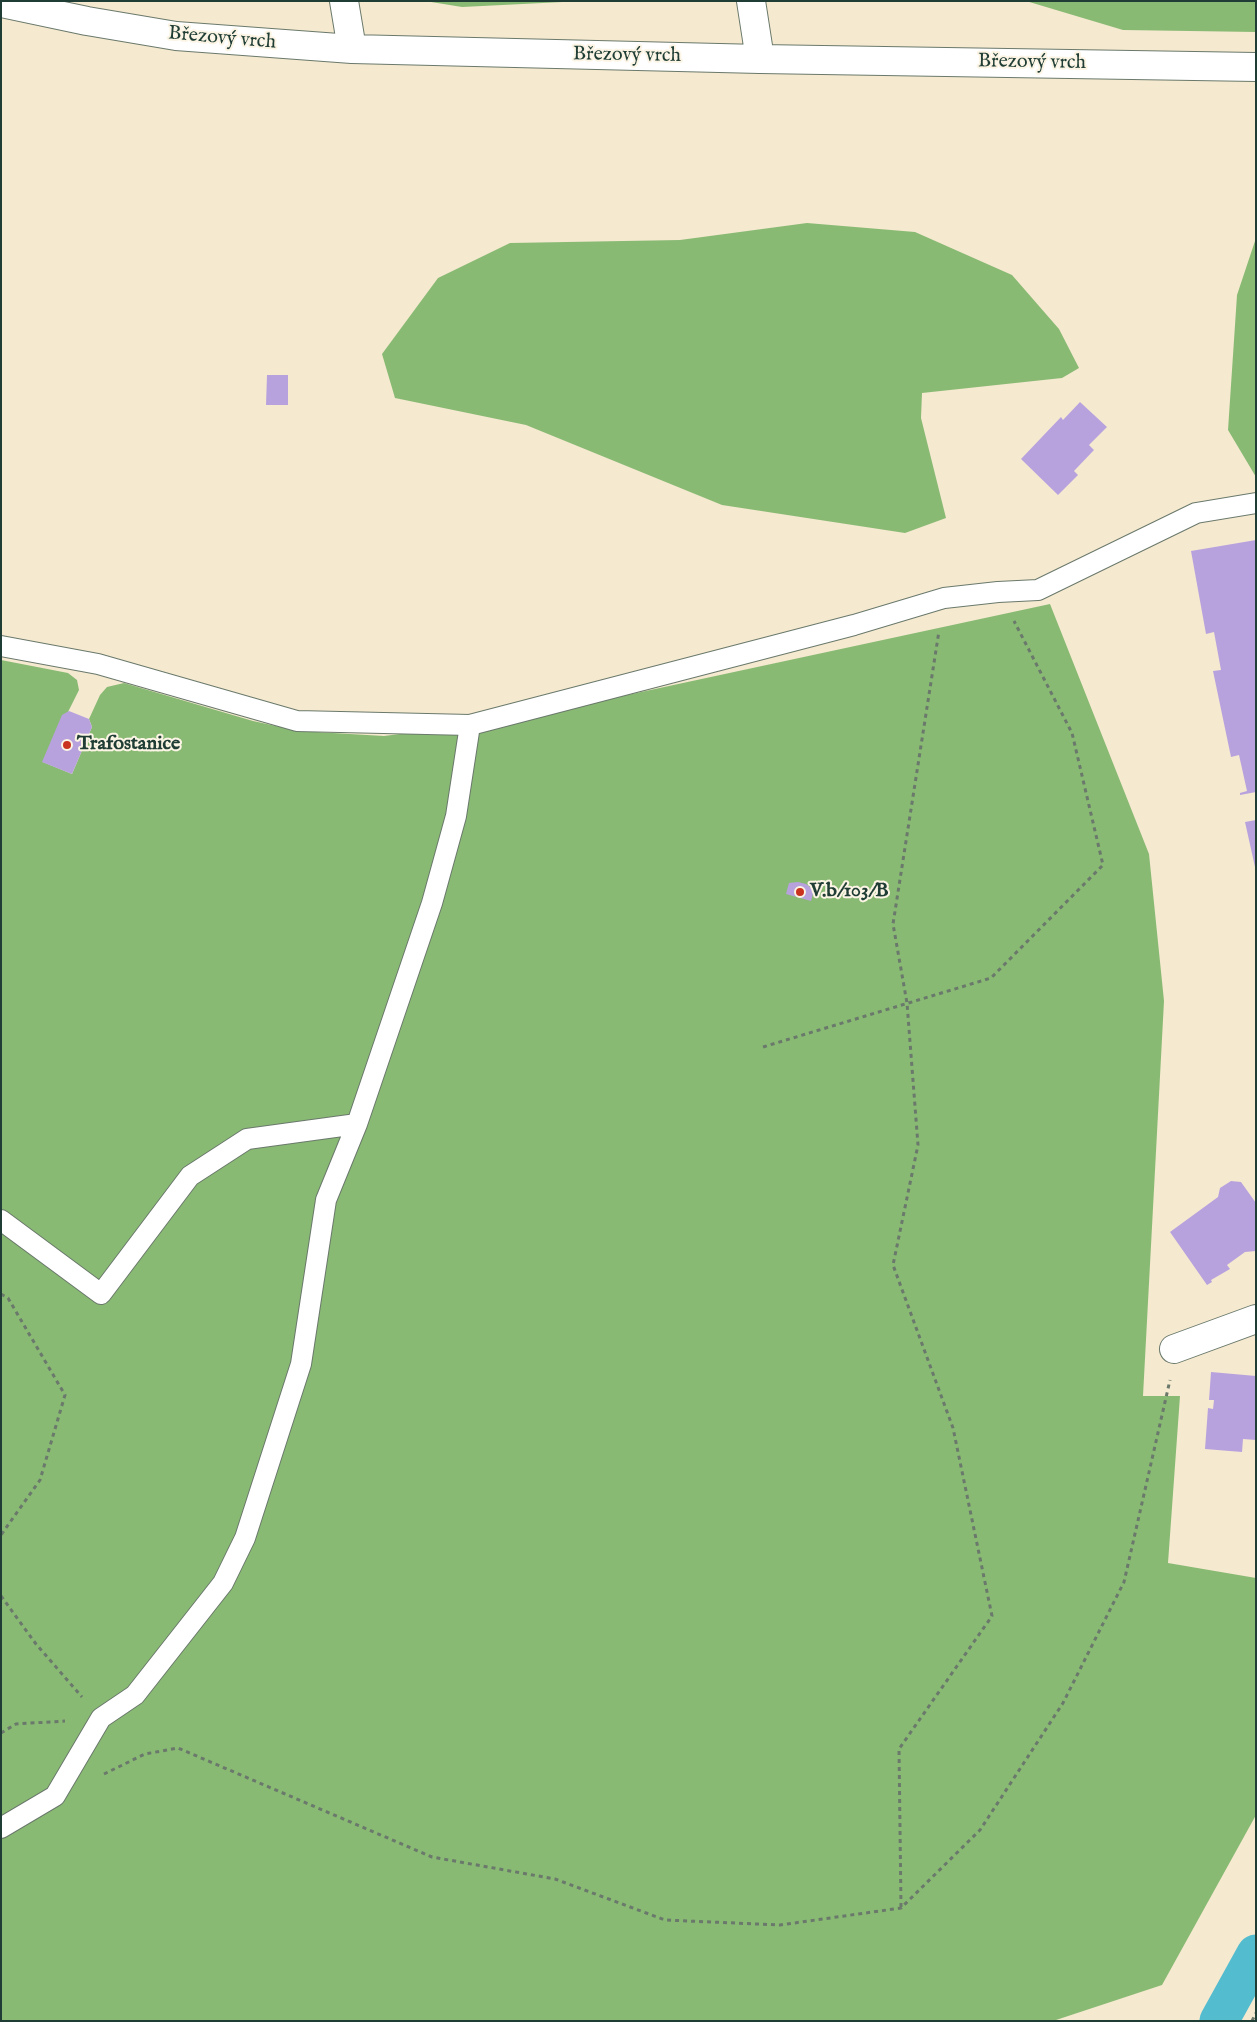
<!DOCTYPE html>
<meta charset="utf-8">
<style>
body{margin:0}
#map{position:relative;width:1257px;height:2022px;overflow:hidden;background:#f5e9d0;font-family:"IM FELL English",serif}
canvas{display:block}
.frame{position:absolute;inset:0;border:2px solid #1f3d34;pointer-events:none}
</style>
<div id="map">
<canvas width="1257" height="2022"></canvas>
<div class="frame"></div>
</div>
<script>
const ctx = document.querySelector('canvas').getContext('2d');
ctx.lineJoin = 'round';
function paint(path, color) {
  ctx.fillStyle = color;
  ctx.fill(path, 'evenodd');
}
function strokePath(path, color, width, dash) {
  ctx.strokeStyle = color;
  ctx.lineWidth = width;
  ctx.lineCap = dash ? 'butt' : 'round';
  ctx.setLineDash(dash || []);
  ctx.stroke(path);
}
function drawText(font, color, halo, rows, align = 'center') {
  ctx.font = font + ' "IM FELL English",serif';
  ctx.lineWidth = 4;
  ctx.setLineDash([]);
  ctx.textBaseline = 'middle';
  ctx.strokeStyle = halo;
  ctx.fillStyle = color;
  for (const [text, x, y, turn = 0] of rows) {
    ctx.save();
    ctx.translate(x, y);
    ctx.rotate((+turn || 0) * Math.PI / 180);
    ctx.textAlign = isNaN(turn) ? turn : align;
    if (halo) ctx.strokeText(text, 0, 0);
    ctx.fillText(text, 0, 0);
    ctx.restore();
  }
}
paint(new Path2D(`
 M425 1H583L462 7Z
 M1026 1H1256V32L1123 30Z
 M807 223 915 232 1012 275 1059 329 1079 368 1062 378 922 393 921 418 946 518 905 533 722 505 526 425 395 398 382 354 438 278 510 243 680 240Z
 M1256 238V477L1228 430 1237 295Z
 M1050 604 1149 854 1164 1001 1143 1396H1180L1168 1563 1256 1578V1815L1162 1985 1053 2021H1V660L68 673 77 680 79 690 43 762 72 774 92 727 89 719 100 695 107 687 124 683 253 721 299 731 384 736 511 720Z`), '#89ba74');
strokePath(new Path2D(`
 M1219 2021 1256 1954`), '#53bccf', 39);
paint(new Path2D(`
 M267 375H288V405H266Z
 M1080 402 1107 427 1089 445 1094 450 1074 471 1078 475 1058 495 1021 459 1061 417 1063 420Z
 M1256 540V792L1240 795V793L1247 791 1239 755 1231 757 1213 671 1221 670 1214 632 1206 634 1191 551Z
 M69 711 89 719 92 727 72 774 42 762 62 715Z
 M1256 820V867H1255L1245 822Z
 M798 882 806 884 814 890 811 901 786 894 789 883Z
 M1231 1181 1241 1182 1256 1203V1251L1245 1252 1227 1265 1230 1269 1211 1280 1212 1282 1207 1285 1170 1232 1218 1197 1220 1188Z
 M1211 1372 1256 1376V1440L1243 1439 1242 1452 1205 1449 1208 1408 1213 1409 1214 1400H1209Z`), '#b8a2de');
const service = new Path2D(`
 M1 646 98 664 297 721 470 725 854 625 944 598 998 592 1038 590 1196 513 1256 503
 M1 1220 101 1294 190 1176 247 1139 357 1124
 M1 1828 55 1796 101 1718 135 1695 223 1583 245 1538 301 1364 326 1200 357 1124 432 903 456 816 470 725`);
const minor = new Path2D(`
 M344 1 352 49
 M751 1 760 59
 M1 3 87 21 176 36 352 49 760 59 1256 67
 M1174 1349 1256 1319`);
strokePath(service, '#6a796b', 22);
strokePath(minor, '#6a796b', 30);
strokePath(new Path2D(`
 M763 1047 991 978 1103 865 1072 733 1014 621
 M1 1294 8 1298 65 1395 40 1480 1 1535
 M1 1596 36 1644 82 1697
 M1 1733 16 1724 65 1721
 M104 1774 145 1754 178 1748 432 1857 555 1879 665 1920 780 1925 901 1908 980 1830 1063 1703 1124 1582 1170 1380
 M901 1907 899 1749 992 1616 953 1428 893 1265 918 1145 907 1003 893 924 939 631
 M1252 2021 1256 2013`), '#6a796b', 3, [4, 4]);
strokePath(service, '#fff', 20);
strokePath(minor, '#fff', 28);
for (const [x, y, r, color] of [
 [67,745,5,"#c8321e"],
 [800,892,5,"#c8321e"]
]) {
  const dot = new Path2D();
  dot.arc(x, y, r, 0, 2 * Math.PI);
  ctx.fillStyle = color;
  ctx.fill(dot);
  strokePath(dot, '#fcf5e5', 2);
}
drawText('20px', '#1f3d34', '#fcf5e5', [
 ["Březový vrch",222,39,5],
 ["Březový vrch",627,56,1],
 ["Březový vrch",1032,63,1]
]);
drawText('bold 20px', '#1f3d34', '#fcf5e5', [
 ["Trafostanice",77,745],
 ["V.b/103/B",810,892]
], 'left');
</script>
